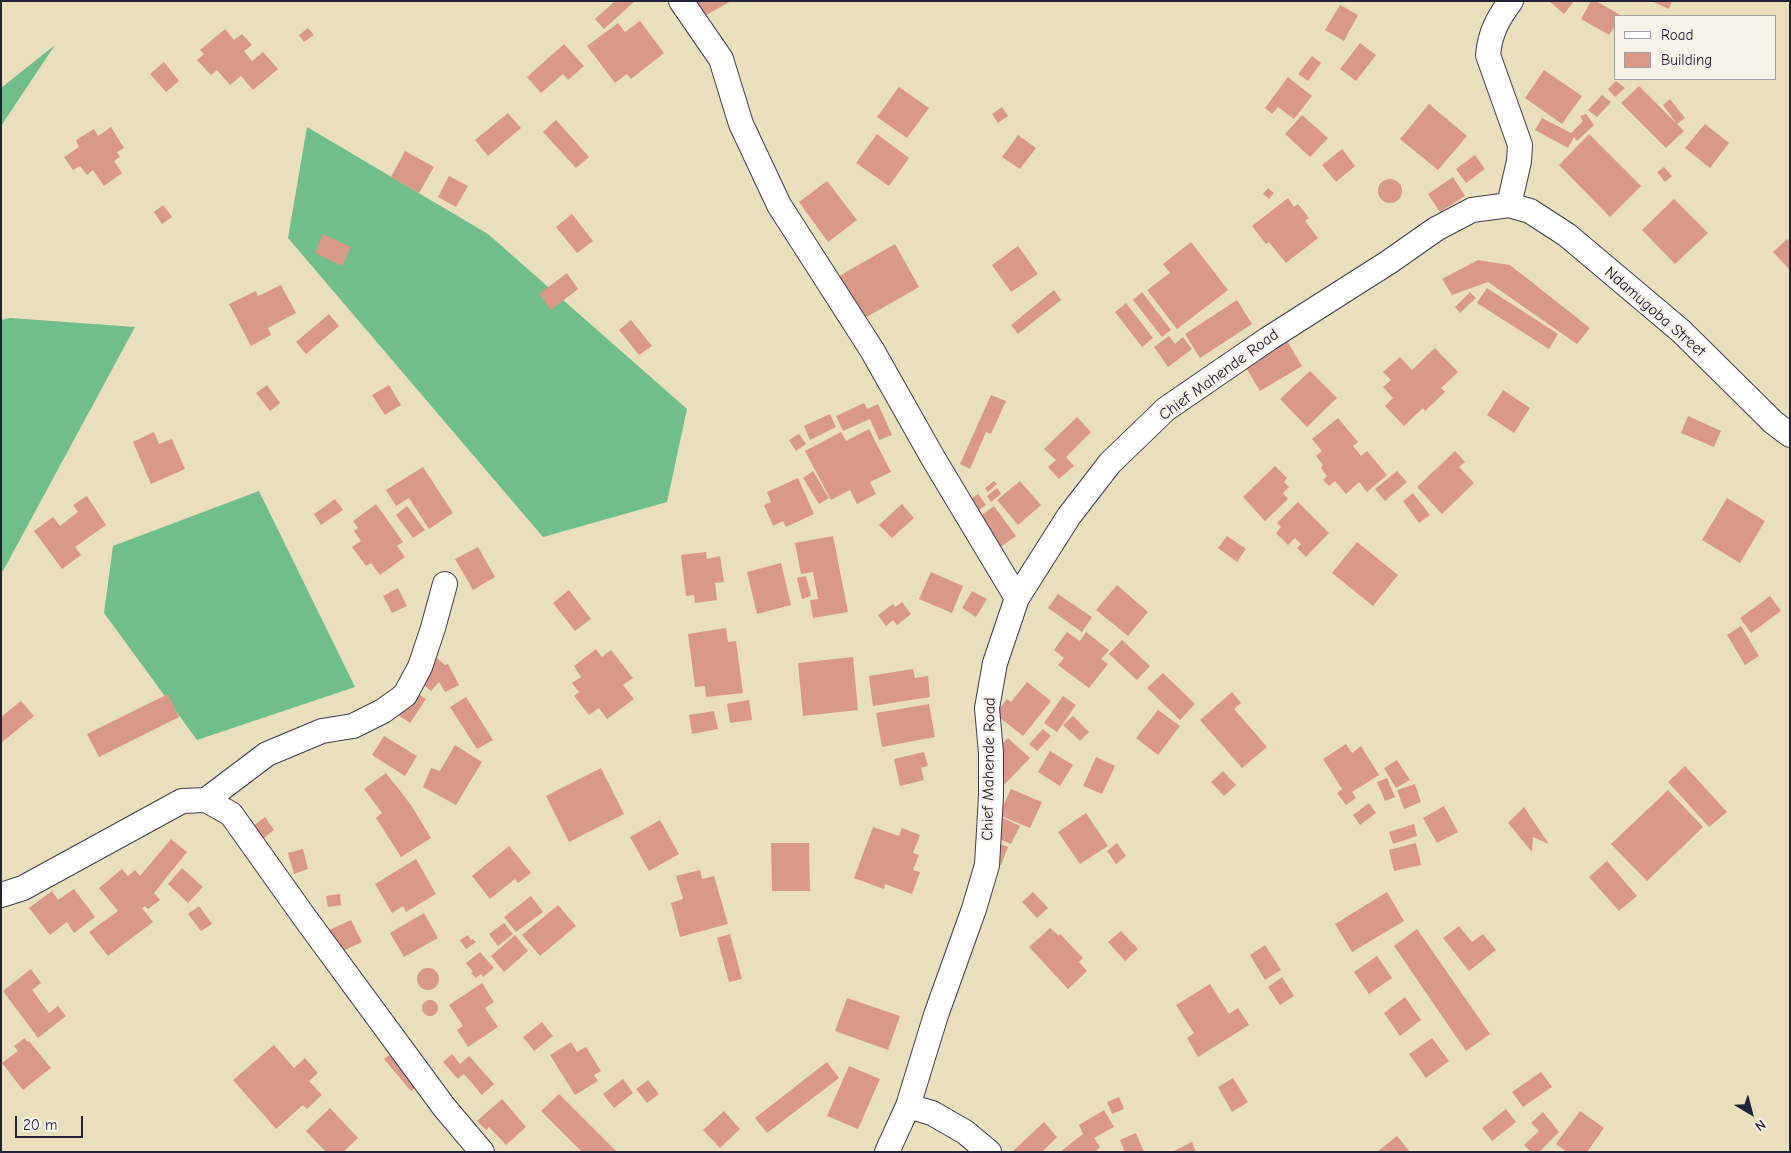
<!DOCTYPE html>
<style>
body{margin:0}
#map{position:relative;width:1791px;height:1153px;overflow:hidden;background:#e9dfbc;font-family:"Comic Neue",sans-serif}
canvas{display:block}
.frame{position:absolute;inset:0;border:2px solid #22223b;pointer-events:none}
.legend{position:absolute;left:1614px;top:15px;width:162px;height:65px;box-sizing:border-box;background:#f7f3e8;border:1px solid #a29fa3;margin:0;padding:6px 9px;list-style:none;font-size:15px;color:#22223b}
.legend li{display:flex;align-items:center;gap:10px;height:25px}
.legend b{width:25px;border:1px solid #a29fa3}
.north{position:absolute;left:1726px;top:1088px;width:50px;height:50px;-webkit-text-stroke:4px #f7f3e8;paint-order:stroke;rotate:143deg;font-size:14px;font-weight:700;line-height:20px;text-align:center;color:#22223b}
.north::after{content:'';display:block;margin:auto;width:18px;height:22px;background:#22223b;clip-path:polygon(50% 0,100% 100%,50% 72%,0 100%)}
.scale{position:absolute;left:15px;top:1116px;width:68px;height:22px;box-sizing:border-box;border:2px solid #22223b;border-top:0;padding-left:6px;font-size:15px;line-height:18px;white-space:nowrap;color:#22223b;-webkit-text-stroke:4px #f7f3e8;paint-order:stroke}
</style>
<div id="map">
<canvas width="1791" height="1153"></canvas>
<div class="frame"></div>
<ul class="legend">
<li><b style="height:6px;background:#fff"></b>Road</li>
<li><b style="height:14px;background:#da9988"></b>Building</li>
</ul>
<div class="north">N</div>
<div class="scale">20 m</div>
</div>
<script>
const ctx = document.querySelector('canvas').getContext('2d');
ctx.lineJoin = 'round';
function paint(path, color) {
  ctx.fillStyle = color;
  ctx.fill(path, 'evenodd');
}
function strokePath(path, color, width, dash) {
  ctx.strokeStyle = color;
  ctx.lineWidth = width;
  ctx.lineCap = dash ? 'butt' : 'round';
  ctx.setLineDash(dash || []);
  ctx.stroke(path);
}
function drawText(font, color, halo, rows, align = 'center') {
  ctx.font = font + ' "Comic Neue",sans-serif';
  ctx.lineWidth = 4.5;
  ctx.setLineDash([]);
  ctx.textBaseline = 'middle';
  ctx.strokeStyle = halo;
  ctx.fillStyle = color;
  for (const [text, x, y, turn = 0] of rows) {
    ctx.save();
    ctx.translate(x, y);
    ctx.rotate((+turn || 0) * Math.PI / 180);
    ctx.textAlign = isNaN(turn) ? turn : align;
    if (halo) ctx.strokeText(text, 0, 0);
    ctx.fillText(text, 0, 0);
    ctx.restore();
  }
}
paint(new Path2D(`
 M55 45 1 126V88Z
 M307 127 488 234 687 409 667 502 543 537 288 238Z
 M10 318 135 327 3 571H1V320Z
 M259 491 355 687 197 740 104 613 113 546Z`), '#70be89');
paint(new Path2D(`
 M615 1H635L604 29 595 19Z
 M695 1H731L703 17Z
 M1549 1H1574L1564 14Z
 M1591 1H1596L1622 16H1615V26L1609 35 1581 19Z
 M1651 1H1672L1669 9Z
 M1340 5 1358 15 1344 41 1325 30Z
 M640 21 664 53 631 79 627 74 615 83 587 46 618 23 625 32Z
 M308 28 314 35 304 42 299 35Z
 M225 29 234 40 242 34 252 45 244 51 252 61 263 52 278 69 253 90 241 76 230 85 217 70 211 75 197 60 204 54 200 50Z
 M1360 43 1376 55 1356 81 1340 69Z
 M564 44 584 66 568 80 563 74 541 93 527 77Z
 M1312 56 1321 63 1308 81 1298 74Z
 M164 62 179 81 166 92 150 74Z
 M1544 70 1582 96 1562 124 1525 98Z
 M1288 77 1312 96 1294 119 1278 107 1272 114 1265 108Z
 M1616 81 1625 88 1615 97 1608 89Z
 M1639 86 1684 131 1666 148 1621 103Z
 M899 87 929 108 907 138 877 117Z
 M1602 95 1611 102 1597 117 1588 110Z
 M1670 99 1685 118 1677 124 1663 105Z
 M1429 104 1467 136 1438 170 1400 139Z
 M1002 107 1008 116 998 123 992 114Z
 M508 113 521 128 488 156 475 140Z
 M1586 114 1594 125 1577 141 1574 137 1568 148 1535 130 1542 118 1571 133 1583 121 1580 116Z
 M1302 115 1328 138 1310 157 1285 134Z
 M556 120 589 157 576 168 543 132Z
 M1705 124 1729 143 1710 168 1685 148Z
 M111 127 124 148 117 152 120 157 114 161 122 173 104 186 93 170 87 175 80 166 73 170 64 157 79 147 76 140 94 129 98 136Z
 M877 134 909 158 889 186 856 163Z
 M1589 134 1641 186 1610 217 1559 165Z
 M1018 135 1036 148 1020 169 1002 157Z
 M1342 149 1355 166 1336 182 1322 165Z
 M405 151 434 167 419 193 391 177Z
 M1475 155 1485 169 1466 183 1456 169Z
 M1664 167 1672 176 1665 182 1657 172Z
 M449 176 468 186 456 207 438 197Z
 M1453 177 1465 196 1440 212 1428 194Z
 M1378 191a12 12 0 1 1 24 0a12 12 0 1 1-24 0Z
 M827 181 857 220 828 242 799 202Z
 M1268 188 1274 193 1269 199 1263 194Z
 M1288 198 1294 207 1298 204 1309 218 1305 221 1318 238 1286 263 1269 242 1266 244 1252 226Z
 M1674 199 1708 233 1675 264 1642 230Z
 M163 205 172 217 162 224 154 212Z
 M572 214 593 241 577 253 556 227Z
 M323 234 351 247 342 266 315 253Z
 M1787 239 1790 242V270L1773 252Z
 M1191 242 1228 290 1177 329 1147 290 1170 273 1163 264Z
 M895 244 919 287 858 322 834 279Z
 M1018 246 1038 274 1011 292 992 265Z
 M1478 260 1510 265 1590 328 1577 344 1488 282 1452 295 1442 279Z
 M567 273 578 289 551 310 539 294Z
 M281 285 296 313 268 328 271 335 251 346 229 304 256 291 258 296Z
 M1487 288 1558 334 1549 349 1477 303Z
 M1054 290 1061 300 1018 334 1011 325Z
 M1142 292 1171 330 1162 337 1133 300Z
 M1470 292 1476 298 1460 313 1455 307Z
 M1237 300 1252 324 1200 358 1185 334Z
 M1126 303 1153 338 1142 347 1115 312Z
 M329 314 339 326 306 354 296 342Z
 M631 320 652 346 639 355 619 330Z
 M1169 336 1175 344 1183 337 1192 349 1168 367 1154 347Z
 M1287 341 1302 366 1260 391 1245 366Z
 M1435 348 1458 372 1441 388 1445 392 1425 411 1423 408 1404 426 1385 406 1393 398 1383 387 1391 380 1383 372 1400 357 1412 370Z
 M1310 371 1337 398 1307 427 1280 399Z
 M267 385 280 403 270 411 256 393Z
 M389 385 401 405 385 415 372 395Z
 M1503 390 1530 408 1514 433 1487 415Z
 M991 395 1006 401 991 434 986 432 970 469 960 464Z
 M864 403 867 409 878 404 892 435 879 440 870 419 843 431 836 416Z
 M830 414 836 427 810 440 804 426Z
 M1688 416 1721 431 1714 447 1681 433Z
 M1077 417 1091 432 1066 457 1074 466 1059 479 1048 467 1056 460 1044 449Z
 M1338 418 1358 442 1353 446 1361 456 1367 451 1387 475 1367 492 1359 482 1346 494 1335 481 1329 486 1323 480 1327 476 1321 468 1323 465 1316 456 1322 451 1312 439Z
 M869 429 891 472 870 482 876 494 857 504 850 490 831 500 805 451 841 432 846 441Z
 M154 432 159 444 172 439 185 469 151 484 133 442Z
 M799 434 806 444 796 451 789 440Z
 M1455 451 1465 462 1459 467 1474 483 1442 514 1417 487Z
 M1275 466 1287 478 1284 482 1289 487 1283 493 1288 499 1265 521 1243 497Z
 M423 467 453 513 429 529 409 498 396 506 386 490Z
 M813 471 829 498 819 504 803 478Z
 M1397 471 1407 482 1385 501 1375 489Z
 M798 478 814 514 786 527 783 521 773 526 764 505 771 502 767 492Z
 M994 481 997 484 988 492 985 488Z
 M1020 481 1041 505 1018 525 997 500Z
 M997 488 1001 494 991 502 987 496Z
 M1413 493 1430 515 1419 523 1403 501Z
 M978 494 986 505 964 521 955 509Z
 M87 496 106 525 75 547 81 555 62 569 34 531 53 517 60 526 78 512 73 505Z
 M1727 498 1765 521 1740 563 1702 540Z
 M335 499 343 510 321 525 314 514Z
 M1298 502 1329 533 1306 557 1297 548 1301 544 1295 538 1288 545 1276 533 1281 527 1277 523Z
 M376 504 403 542 397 546 405 557 380 575 371 563 366 566 352 547 361 541 354 531 358 528 353 521Z
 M902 504 914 518 892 538 879 525Z
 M407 506 425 530 413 538 396 515Z
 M994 506 1016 536 999 548 970 524Z
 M833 536 848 612 813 618 810 600 818 599 813 572 801 574 795 543Z
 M1227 536 1246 549 1237 562 1218 548Z
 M1357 542 1398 575 1373 606 1332 573Z
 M478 547 495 577 473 590 455 559Z
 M706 552 707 559 720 556 724 582 715 583 717 600 695 603 694 595 686 596 681 555Z
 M781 563 791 605 757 614 747 572Z
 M931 572 963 586 952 613 919 599Z
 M806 576 811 596 802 599 797 578Z
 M1117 585 1148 612 1128 636 1096 610Z
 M398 588 407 606 392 613 383 596Z
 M569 590 591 619 575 631 553 603Z
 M972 591 987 599 976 617 962 608Z
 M1058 594 1092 617 1082 632 1048 608Z
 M1770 596 1781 611 1751 633 1740 618Z
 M902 602 911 614 897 625 893 620 886 626 878 615 893 604 895 607Z
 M1741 626 1759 656 1745 665 1727 635Z
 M726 628 728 642 736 641 743 693 706 697 705 686 695 687 688 634Z
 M1067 632 1080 641 1086 632 1109 650 1101 659 1108 664 1089 688 1058 665 1064 658 1054 650Z
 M1122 640 1150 666 1137 680 1109 654Z
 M596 649 602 657 611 650 633 678 623 685 634 699 607 719 599 708 589 715 574 696 579 692 572 683 581 677 574 666Z
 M853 657 858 710 803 716 798 663Z
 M437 658 445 665 448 664 459 685 445 692 439 682 431 691 418 680Z
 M913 669 915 678 928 676 930 697 873 706 869 676Z
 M1163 673 1195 704 1180 720 1147 688Z
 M1027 682 1051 701 1023 736 995 714 1007 699 1011 702Z
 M411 689 426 699 410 723 395 713Z
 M1232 692 1241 703 1234 709 1267 747 1242 768 1200 720Z
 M168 694 179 717 99 757 87 734Z
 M1063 696 1076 705 1057 732 1044 723Z
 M466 697 493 740 477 749 450 707Z
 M749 700 752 720 730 723 727 704Z
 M21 701 34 716 1 743V717Z
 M929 704 935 737 882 747 876 713Z
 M1158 710 1180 726 1158 755 1136 738Z
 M714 711 718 729 692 734 689 715Z
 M1073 716 1089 732 1080 741 1063 725Z
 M1043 729 1051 736 1037 751 1029 744Z
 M384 736 417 756 405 776 372 755Z
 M1008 738 1030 758 1005 784 983 764Z
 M1346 744 1352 753 1361 746 1379 775 1352 792 1356 798 1346 805 1337 793 1342 789 1323 759Z
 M455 745 482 762 456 805 423 787 431 768 440 771Z
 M1050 751 1073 765 1060 786 1038 772Z
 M924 752 928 766 921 768 924 780 900 786 894 759Z
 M1096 757 1115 766 1102 794 1083 786Z
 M1397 760 1410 780 1396 788 1384 768Z
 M1685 766 1727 812 1709 827 1668 782Z
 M601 768 624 814 569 842 546 796Z
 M1223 771 1236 785 1224 796 1211 782Z
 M386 773 411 805 431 838 401 857 376 818 382 813 364 789Z
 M1387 778 1395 797 1385 801 1377 782Z
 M1415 784 1421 802 1404 809 1397 790Z
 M1011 789 1042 802 1030 828 999 815Z
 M1668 790 1703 827 1647 881 1611 844Z
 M1369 803 1376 813 1360 825 1353 815Z
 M1444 806 1458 832 1437 843 1423 818Z
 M1524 807 1549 844 1533 837 1532 852 1508 823Z
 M1086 813 1108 846 1080 864 1058 832Z
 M265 817 274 830 263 839 253 826Z
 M1001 817 1020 826 1011 844 992 836Z
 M660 820 679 854 649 871 630 837Z
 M1414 824 1417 836 1393 844 1389 832Z
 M873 827 899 836 902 828 920 835 913 853 919 855 913 870 920 872 912 894 885 884 884 889 854 878Z
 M171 839 187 852 154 893 160 900 148 909 145 906 142 908 153 922 108 956 89 932 118 911 99 888 122 869 128 876 135 870 140 876Z
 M987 839 1008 847 1001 865 980 858Z
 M771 843H809L810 891H772Z
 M1117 843 1126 856 1116 864 1107 851Z
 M1416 843 1421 865 1394 871 1389 850Z
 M509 846 531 873 518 883 515 879 490 899 472 876Z
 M303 849 308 869 294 874 288 853Z
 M416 859 436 894 406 912 403 906 392 913 375 884Z
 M1607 861 1637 896 1619 911 1589 877Z
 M182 868 203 887 188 903 168 884Z
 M700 870 702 879 714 876 728 924 680 937 671 903 683 899 676 876Z
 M74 889 95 917 74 933 67 922 50 935 29 908 52 891 58 900Z
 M1033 892 1048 908 1037 918 1022 902Z
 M1387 892 1404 921 1352 952 1335 924Z
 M340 894 341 905 328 907 326 896Z
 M531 896 543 912 516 932 504 917Z
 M558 905 576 926 540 956 522 935Z
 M199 906 212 924 201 931 188 914Z
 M424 913 438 938 404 957 390 933Z
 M351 920 362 942 322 961 312 938Z
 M504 923 513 934 498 946 489 934Z
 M1459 926 1472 942 1483 934 1496 950 1469 971 1443 938Z
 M1050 928 1059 936 1060 934 1083 958 1079 962 1087 971 1068 989 1029 947Z
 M1417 929 1490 1034 1466 1051 1394 946Z
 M1121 931 1138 949 1125 961 1108 942Z
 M730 934 742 979 729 982 717 938Z
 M468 935 471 940 473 939 476 942 466 949 460 940Z
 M515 935 528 951 504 972 491 956Z
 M1265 945 1281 970 1265 980 1250 955Z
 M480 952 494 968 483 977 481 974 476 978 471 973 473 972 466 963Z
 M1377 956 1392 978 1369 994 1354 972Z
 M417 979a11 11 0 1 1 22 0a11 11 0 1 1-22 0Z
 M31 969 41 983 32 990 49 1013 58 1006 66 1016 38 1038 3 991Z
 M1282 977 1294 996 1280 1005 1268 987Z
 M482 983 494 1002 485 1008 498 1027 468 1047 457 1030 463 1026 449 1005Z
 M1210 984 1229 1014 1238 1008 1249 1025 1198 1057 1187 1038 1194 1033 1176 1005Z
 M1405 997 1421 1020 1400 1036 1384 1013Z
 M847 998 900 1016 888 1050 835 1031Z
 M422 1008a8 8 0 1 1 16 0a8 8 0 1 1-16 0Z
 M542 1022 553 1036 534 1051 523 1037Z
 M25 1038 27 1042 29 1041 51 1068 23 1090 2 1063 18 1051 14 1046Z
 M1432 1038 1449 1061 1426 1078 1409 1054Z
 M571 1042 577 1052 586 1047 601 1071 594 1075 598 1081 575 1095 550 1055Z
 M274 1045 294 1068 305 1058 318 1073 309 1081 322 1095 307 1109 303 1105 276 1129 233 1080Z
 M392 1053 419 1084 411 1091 384 1059Z
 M452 1054 460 1064 469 1056 494 1084 482 1095 464 1074 458 1079 443 1062Z
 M827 1062 839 1078 767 1133 755 1118Z
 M849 1066 880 1079 858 1129 827 1116Z
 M1541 1072 1552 1087 1523 1107 1512 1092Z
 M1233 1078 1248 1102 1232 1112 1218 1087Z
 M623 1079 633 1093 614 1108 603 1094Z
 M648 1080 659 1094 647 1103 636 1089Z
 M559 1094 617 1152H582L541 1111Z
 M1119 1097 1124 1109 1112 1114 1107 1102Z
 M502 1099 526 1127 506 1145 489 1127 486 1130 477 1121Z
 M330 1108 358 1138 343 1152H326L306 1131Z
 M1506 1109 1516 1122 1492 1141 1482 1128Z
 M1104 1110 1114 1127 1094 1138 1100 1147 1095 1152H1060L1083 1134 1079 1125Z
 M724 1111 740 1129 720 1148 703 1130Z
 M1580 1111 1604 1128 1587 1152H1567L1556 1144Z
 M1543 1112 1559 1132 1539 1152H1531L1524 1145 1539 1131 1531 1123Z
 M1044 1122 1057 1137 1042 1152H1012Z
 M1136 1133 1144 1152H1125L1120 1140Z
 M1397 1136 1410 1152H1377Z
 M1192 1142 1196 1152H1172Z`), '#da9988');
const minor = new Path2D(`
 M681 1 721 59 741 124 779 205 872 350 933 458 1017 598
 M1509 205 1519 161 1520 145 1488 55C1490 33 1498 18 1511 1
 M206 800 267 754 322 731 353 726 383 711 405 695 420 667 433 628 445 584
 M1 895 23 888 182 801 206 800 231 814 305 918 444 1107 482 1152
 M908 1106 932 1113 965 1132 989 1152
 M887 1152 908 1106 936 1015 974 909 987 865 991 796V753L987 708 995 663 1017 598 1069 516 1110 463 1166 409 1268 339 1389 262 1436 229 1472 210 1509 205 1530 211 1567 235 1681 331 1773 422 1790 435`);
strokePath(minor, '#403e4e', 26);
strokePath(minor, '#fff', 24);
drawText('16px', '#22223b', '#f7f3e8', [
 ["Ndamugoba Street",1655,312,41],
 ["Chief Mahende Road",1219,375,-36],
 ["Chief Mahende Road",989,769,-89]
]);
</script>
